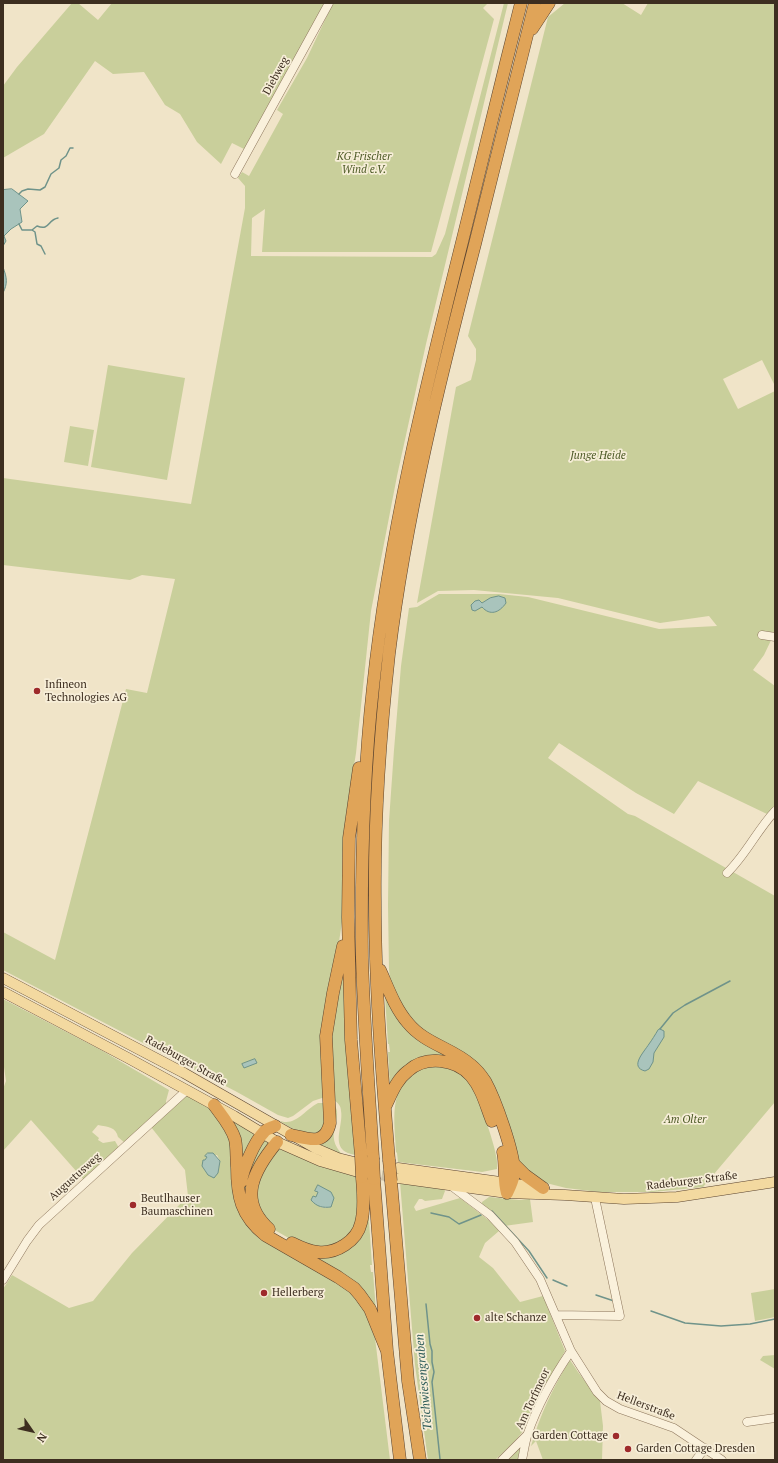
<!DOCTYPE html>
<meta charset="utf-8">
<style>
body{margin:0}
#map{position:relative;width:778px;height:1463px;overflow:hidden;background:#f0e4c8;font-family:"PT Serif",serif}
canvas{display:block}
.frame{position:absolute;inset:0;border:4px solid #3d2e20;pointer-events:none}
.north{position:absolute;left:12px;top:1411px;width:40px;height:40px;-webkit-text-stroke:3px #f7eed8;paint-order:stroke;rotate:124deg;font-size:11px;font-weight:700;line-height:16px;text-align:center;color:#3d2e20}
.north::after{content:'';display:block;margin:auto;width:14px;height:18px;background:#3d2e20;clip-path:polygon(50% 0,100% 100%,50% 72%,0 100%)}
</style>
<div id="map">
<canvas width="778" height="1463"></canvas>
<div class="frame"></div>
<div class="north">N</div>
</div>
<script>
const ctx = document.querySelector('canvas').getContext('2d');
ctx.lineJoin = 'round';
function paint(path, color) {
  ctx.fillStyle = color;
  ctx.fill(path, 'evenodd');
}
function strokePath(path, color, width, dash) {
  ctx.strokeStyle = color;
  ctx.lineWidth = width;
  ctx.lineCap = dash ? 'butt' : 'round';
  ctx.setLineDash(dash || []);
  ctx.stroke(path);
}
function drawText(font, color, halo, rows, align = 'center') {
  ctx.font = font + ' "PT Serif",serif';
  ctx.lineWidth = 3.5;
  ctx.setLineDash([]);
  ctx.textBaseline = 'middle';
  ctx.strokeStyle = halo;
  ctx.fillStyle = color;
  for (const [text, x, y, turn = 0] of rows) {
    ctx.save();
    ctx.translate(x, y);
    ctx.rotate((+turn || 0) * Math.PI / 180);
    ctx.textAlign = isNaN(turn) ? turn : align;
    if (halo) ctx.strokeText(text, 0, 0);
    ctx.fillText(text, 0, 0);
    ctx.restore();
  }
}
paint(new Path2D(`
 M72 3H78L98 20 112 3H325L244 149 232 143 221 164 197 142 180 114 165 105 144 72 113 74 95 61 44 134 3 158V86L17 67Z
 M333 3H488L483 8 494 19 431 252H262L265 209 252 218 251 256 432 257 436 254 445 234 504 3H508L426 344 397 476 371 611 356 753 346 816 342 860V922L337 955 325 1097 313 1101 293 1116 288 1118 278 1115 237 1092 3 970V932L55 960 126 689 147 693 175 579 142 575 130 580 3 565V478L191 504 245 208V186L238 178 242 172 249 176 283 114 277 110 307 58Z
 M565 3H622L641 15 648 3H775V386L762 360 723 379 738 409 775 391V632L764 655 753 670 775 686V807L767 814 698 781 674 814 636 793 559 743 548 758 628 814 635 816 775 896V1102L703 1187 653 1192H599L566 1188 542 1182 519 1164 493 1092 412 1024 391 986 389 970 388 905 389 821 394 750 401 666 409 608 417 607 439 594H499L528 597 659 629 717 626 709 616 660 623 558 598 474 590 438 591 417 603 456 387 471 380 476 360V349L468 336 548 17Z
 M108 365 185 378 167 480 91 467Z
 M70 426 94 430 88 466 64 462Z
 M343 963 357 1155C327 1152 344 1127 341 1111 341 1106 338 1103 334 1100L330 1059 337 981Z
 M385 996 393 1008 466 1065 438 1057 390 1087 388 1052H390L389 1044H388Z
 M3 999 101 1050 169 1090 166 1101V1104L125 1143 118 1137C116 1127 108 1127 98 1125L92 1132 99 1138 98 1140 103 1143 115 1141 119 1148 84 1180 31 1120 3 1151V1089L6 1081 3 1060Z
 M436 1066C447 1068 459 1070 467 1079 476 1089 501 1157 497 1169L482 1172 398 1162 397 1153 396 1152C395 1122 387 1088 418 1070 423 1067 431 1067 436 1066Z
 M186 1096 190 1097 215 1112 230 1131 238 1208 340 1282 360 1300 375 1338 390 1460H3V1289L12 1275 69 1308 93 1301 132 1253 188 1196 185 1170 151 1127ZM217 1155 220 1161 218 1173H207L203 1168 204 1160 205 1161 207 1157Z
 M318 1103H325V1126L317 1135 296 1131 278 1120C295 1128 304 1110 318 1103Z
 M334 1105C345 1117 322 1135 343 1155L314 1143 319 1141Z
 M225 1114 258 1134 241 1169Z
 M262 1138 272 1143 255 1169 251 1217 242 1187Z
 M277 1149 285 1150 358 1176 360 1215 349 1237 323 1249 299 1244 273 1229 262 1219 255 1185ZM318 1192 331 1207 326 1208 320 1207 316 1197Z
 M400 1182 444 1188 445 1191 442 1199 425 1201 422 1199H419L414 1207 416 1211 460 1198 491 1222 499 1231 485 1243 479 1257 493 1268 520 1302 543 1296 565 1351 530 1413C526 1434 510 1446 495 1460H428L415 1365Z
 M489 1197 519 1200 530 1199 533 1222 504 1226 481 1205 482 1202Z
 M368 1206 372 1265H370L371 1272H373L376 1311 309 1254 341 1250Z
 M775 1289V1317L755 1321 751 1293Z
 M775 1355V1369L760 1360 763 1356Z
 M570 1360 578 1372 600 1401 603 1426 602 1460H543L536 1441 531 1446C540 1415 553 1387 570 1360Z
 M519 1447H521L520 1456 517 1460H506Z`), '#c9cf9b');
const water = new Path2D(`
 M12 189 28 201 20 209 22 222 11 229 4 236 6 241 3 246V190Z
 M3 267C7 278 8 283 3 293Z
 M499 596 505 598 506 603C499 613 490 616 482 607L475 611 472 610 471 605 475 601 479 600 482 603 490 598Z
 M660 1029 664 1031V1037L654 1053 653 1062 649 1069 645 1071C629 1067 644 1052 649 1044 652 1040 655 1035 658 1030Z
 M255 1059 257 1063 244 1068 242 1064Z
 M208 1153H213L220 1161 218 1173 214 1178 208 1175 202 1166 203 1160H205L207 1157 205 1156Z
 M318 1185 331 1192 334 1198 331 1207C323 1208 317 1207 311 1200L313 1196 316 1197 318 1192 315 1191Z`);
paint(water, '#a9c4bc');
strokePath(water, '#6f938a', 1);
strokePath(new Path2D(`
 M19 194 22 191 28 189 40 190 45 187 51 174 59 168 61 160 66 156 70 148H73
 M19 224 22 230H32L35 232 37 244 41 246 45 254
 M32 230 37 226C50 231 47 220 58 218
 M660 1029 673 1013 685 1005 730 981
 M492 1211 529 1251 547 1278
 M431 1213 449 1217 459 1224 481 1215
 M553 1280 567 1286
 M596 1295 614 1301
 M426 1304 430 1344 432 1351V1362L434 1372 432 1382 440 1459
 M651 1311 685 1323 721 1326 750 1324 775 1319`), '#6f938a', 1.5);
strokePath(new Path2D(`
 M367 1173 398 1178`), '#ccc0a6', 10, [10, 5]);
const minor = new Path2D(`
 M235 174 329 3
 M762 635 775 637
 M727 873C746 855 757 830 775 811
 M450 1185 490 1215 515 1242 540 1279 571 1351 597 1392 606 1401 620 1409 674 1428 722 1460
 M3 1280 27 1241 39 1225 187 1090
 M556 1315 620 1316 595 1198
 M747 1422 775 1418
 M502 1460 528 1434
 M522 1460C524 1451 525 1442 528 1433 538 1404 554 1376 571 1351
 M696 1460 705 1448`);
const major = new Path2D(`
 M3 978 184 1073 315 1148 338 1158 358 1163
 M3 992 128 1058 234 1116 277 1142 320 1161 358 1172
 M398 1168 544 1188
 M398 1178 507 1193 565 1195 624 1199 677 1197 775 1182`);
const highway = new Path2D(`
 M532 29 549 3
 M359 768 349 838 348 917 351 1040 361 1156
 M380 970C388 988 395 1008 408 1023 425 1044 452 1048 471 1065 476 1069 481 1075 485 1081 495 1099 515 1154 514 1173 513 1181 510 1187 507 1193
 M214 1105C222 1116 231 1126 235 1139 237 1148 236 1158 237 1167 237 1196 241 1216 265 1235L338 1277 354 1288 360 1295 370 1309 387 1351
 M385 1107C391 1095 396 1080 408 1071 426 1055 456 1059 471 1076 482 1089 486 1106 492 1121
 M291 1135C309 1139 325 1146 330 1123L326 1036 333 993 343 946
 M503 1152C506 1166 503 1179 507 1193
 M373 1158C369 1091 364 1025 362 958 361 868 363 777 373 687 389 535 426 386 463 238 483 159 501 81 521 3
 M389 1160C382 1074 375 987 375 901 374 818 380 736 389 654 406 515 440 379 475 244 495 164 515 83 535 3
 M513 1163 525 1175 543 1188
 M374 1179 387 1351 400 1460
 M391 1181 408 1381 420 1460
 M241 1182C243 1169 254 1142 264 1132 266 1129 271 1128 275 1126
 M269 1229C237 1200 254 1170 277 1142
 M292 1243C300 1247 309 1251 318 1252 336 1254 357 1241 361 1223 365 1208 363 1192 362 1177`);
strokePath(minor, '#8d765c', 9);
strokePath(major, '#5b4430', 11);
strokePath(highway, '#5b4430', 13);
strokePath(minor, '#faf1dc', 8);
strokePath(major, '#f3d9a0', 10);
strokePath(highway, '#e0a458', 12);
const highwayBridge = new Path2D(`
 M361 1156 362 1177
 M373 1158 374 1179
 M389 1160 391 1181`);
strokePath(highwayBridge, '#5b4430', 13, []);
strokePath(highwayBridge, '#e0a458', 12);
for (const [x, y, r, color] of [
 [37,691,4,"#9e2a2b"],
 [133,1205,4,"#9e2a2b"],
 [264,1293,4,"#9e2a2b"],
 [477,1318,4,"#9e2a2b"],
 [616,1436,4,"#9e2a2b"],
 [628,1449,4,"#9e2a2b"]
]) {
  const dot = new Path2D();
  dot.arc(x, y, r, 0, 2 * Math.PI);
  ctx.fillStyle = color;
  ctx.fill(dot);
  strokePath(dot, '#f7eed8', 1.5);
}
drawText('11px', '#3d2e20', '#f7eed8', [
 ["Diebweg",276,76,-61],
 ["Radeburger Straße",186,1061,29],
 ["Augustusweg",75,1177,-42],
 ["Radeburger Straße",692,1181,-7],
 ["Am Torfmoor",533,1399,-65],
 ["Hellerstraße",646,1406,21]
]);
drawText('italic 11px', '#4d5a26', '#f7eed8', [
 ["KG Frischer",364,157],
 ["Wind e.V.",364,170],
 ["Junge Heide",598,456],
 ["Am Olter",685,1120]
]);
drawText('11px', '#3d2e20', '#f7eed8', [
 ["Infineon",45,685],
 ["Technologies AG",45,698],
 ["Beutlhauser",141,1199],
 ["Baumaschinen",141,1212],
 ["Hellerberg",272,1293],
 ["alte Schanze",485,1318],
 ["Garden Cottage",608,1436,"right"],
 ["Garden Cottage Dresden",636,1449]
], 'left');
drawText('italic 12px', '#2f5d5a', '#f7eed8', [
 ["Teichwiesengraben",424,1382,-95]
]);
</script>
